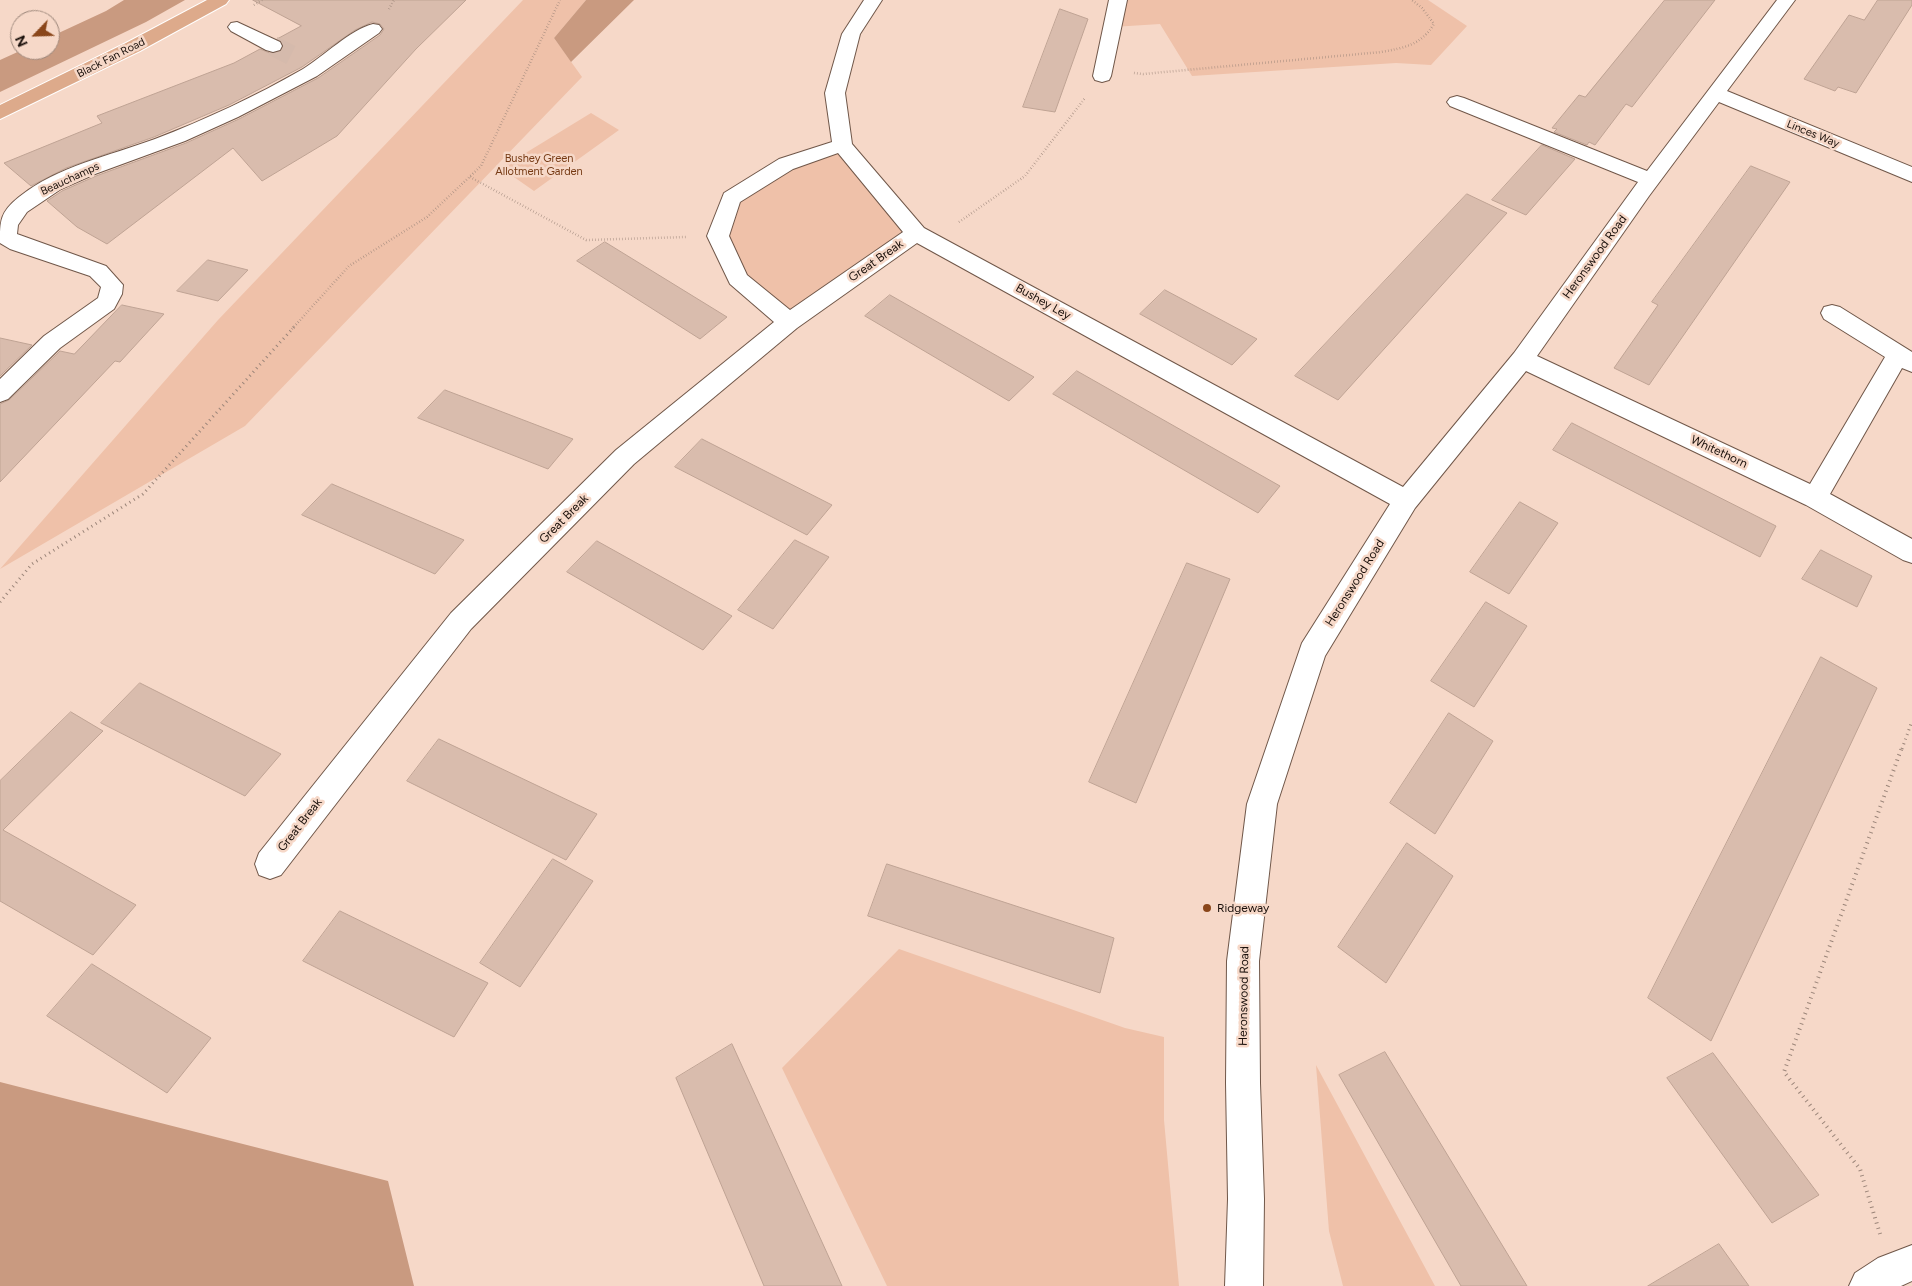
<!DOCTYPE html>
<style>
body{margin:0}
#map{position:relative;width:1912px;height:1286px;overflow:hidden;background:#f6d8c8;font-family:Figtree,sans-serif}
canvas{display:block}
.north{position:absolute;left:10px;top:10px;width:50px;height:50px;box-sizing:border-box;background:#f6d8c8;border:1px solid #9e887c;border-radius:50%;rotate:246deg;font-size:14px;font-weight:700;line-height:20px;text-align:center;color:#1a100b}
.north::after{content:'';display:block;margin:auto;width:18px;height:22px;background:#8a461a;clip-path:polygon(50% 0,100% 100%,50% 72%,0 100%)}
</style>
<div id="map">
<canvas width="1912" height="1286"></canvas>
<div class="north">N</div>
</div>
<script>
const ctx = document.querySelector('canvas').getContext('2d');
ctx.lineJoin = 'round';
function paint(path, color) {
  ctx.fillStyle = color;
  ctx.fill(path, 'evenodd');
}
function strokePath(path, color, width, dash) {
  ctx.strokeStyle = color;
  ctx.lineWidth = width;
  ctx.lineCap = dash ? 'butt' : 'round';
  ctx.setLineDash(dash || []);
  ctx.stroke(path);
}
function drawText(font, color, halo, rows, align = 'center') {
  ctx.font = font + ' Figtree,sans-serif';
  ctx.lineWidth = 5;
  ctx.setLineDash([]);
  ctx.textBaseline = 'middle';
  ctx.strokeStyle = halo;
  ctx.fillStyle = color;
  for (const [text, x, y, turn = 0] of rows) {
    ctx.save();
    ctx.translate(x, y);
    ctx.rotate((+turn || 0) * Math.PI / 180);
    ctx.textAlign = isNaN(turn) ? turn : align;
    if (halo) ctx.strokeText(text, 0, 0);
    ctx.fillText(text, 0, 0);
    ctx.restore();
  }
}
paint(new Path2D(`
 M523 0H586L554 38 582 77 245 426 0 569 218 320Z
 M1118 0H1428L1467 26 1431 65 1396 63 1192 76 1160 24 1113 27Z
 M591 113 619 130 534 191 501 168Z
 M842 145 916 233 789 322 738 279 718 236 731 198Z
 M899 949 1125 1028 1164 1037V1120L1179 1286H887L782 1068Z
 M1316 1065 1435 1286H1343L1329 1231Z`), '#efc1a9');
paint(new Path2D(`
 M124 0H185L146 22 0 92V60L22 50H50V37L106 11Z
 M586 0H634L571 62 554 38Z
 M0 1082 388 1181 414 1286H0Z`), '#c99a80');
const building = new Path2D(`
 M253 0H466L416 49 337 136 262 181 233 148 107 244 77 227 47 201 62 191 96 176 186 143 239 119 318 78 380 35 384 29 380 24 372 22 355 30 302 67 229 105 154 137 66 168 31 186 4 163 102 123 97 116 234 63 260 49 272 54 281 52 284 45 277 39 301 26Z
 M1665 0H1715L1632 107 1626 104 1595 145 1589 142 1587 145 1554 132 1557 129 1552 128 1579 95 1585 97Z
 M1878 0H1912V5L1856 93 1838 87 1835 91 1804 79 1849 15 1864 20Z
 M1060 9 1088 19 1055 112 1023 107Z
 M1542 145 1575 159 1526 215 1492 200Z
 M1751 166 1790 182 1649 385 1614 368 1658 305 1652 302Z
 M1467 194 1507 213 1338 400 1295 376Z
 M605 242 727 317 700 339 577 261Z
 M208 260 248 270 218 301 177 291Z
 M1165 290 1257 339 1232 365 1140 314Z
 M890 295 1034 377 1009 401 865 316Z
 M122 305 164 314 120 362 115 361 0 482V404L9 400 60 351 74 354Z
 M0 338 32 345 0 376Z
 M1077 371 1280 486 1258 513 1053 394Z
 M445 390 573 439 548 469 418 418Z
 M1572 423 1776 526 1760 557 1553 450Z
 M702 439 832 505 807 535 675 467Z
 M332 484 464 540 435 574 302 515Z
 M1520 502 1558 523 1509 594 1470 572Z
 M795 540 829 557 773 629 738 610Z
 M597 541 732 616 703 650 567 572Z
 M1821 550 1872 576 1857 607 1802 579Z
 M1187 563 1230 579 1136 803 1089 782Z
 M1486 602 1527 626 1474 707 1431 681Z
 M1821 657 1877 688 1711 1041 1648 998Z
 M140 683 281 754 245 796 101 723Z
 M71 712 103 731 3 830 136 905 93 955 0 901V781Z
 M1449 713 1493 741 1435 834 1390 803Z
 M439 739 597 814 566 860 407 781Z
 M1407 843 1453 876 1386 983 1338 947Z
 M553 859 593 881 520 987 480 963Z
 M887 864 1114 938 1100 993 868 916Z
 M340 911 488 983 454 1037 303 961Z
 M92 964 211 1038 167 1093 47 1016Z
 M732 1044 842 1286H764L676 1078Z
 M1385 1052 1527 1286H1461L1339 1075Z
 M1713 1053 1819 1195 1772 1223 1667 1078Z
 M1719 1244 1749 1286H1648Z`);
paint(building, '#d9bcad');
strokePath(building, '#bfa394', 1);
strokePath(new Path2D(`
 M273 46 295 57`), '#d5baac', 20, [20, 10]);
const minor = new Path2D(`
 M864 0H882L860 34 845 93 852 144 924 228 1403 487 1514 353 1638 182 1450 106 1447 102 1450 98 1457 96 1464 98 1647 171 1777 0H1795L1727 91 1912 167V182L1719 102 1649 196 1537 356 1810 484 1885 357 1824 319 1821 313 1824 307 1832 305 1840 307 1912 352V372L1902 368 1830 494 1912 539V563L1903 560 1806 505 1526 371 1415 508 1325 656 1277 804 1259 961 1260 1083 1264 1199 1263 1286H1225L1228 1199 1226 1083 1227 961 1247 804 1302 643 1390 504 917 243 797 328 634 464 471 629 281 875 270 879 259 875 255 864 259 853 451 613 616 450 774 322 730 284 707 236 724 193 779 159 832 142 825 93 842 34ZM838 153 903 232 790 310 747 275 729 236 740 202 793 169Z
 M1109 0H1127L1111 76 1109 80 1102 82 1095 80 1093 76Z
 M237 22 280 42 282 46 280 50 273 52 266 50 231 31 228 27 231 23Z
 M373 24 379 25 382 29 379 33 317 76 238 117 185 141 95 174 61 189 27 212 18 225 17 234 106 266 123 285 122 294 114 309 60 348 8 399 0 402V379L44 336 98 298 101 287 90 276 10 249 0 243C0 221 0 212 19 197 58 166 109 156 155 139 205 120 256 96 303 69 323 57 351 29 373 24Z
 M1912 1245V1281L1901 1286H1849L1855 1273 1878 1258Z`);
const major = new Path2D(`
 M207 0H229L226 4 140 51 0 119V105L126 43Z`);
strokePath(minor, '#705749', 2);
strokePath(major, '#fff', 2);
strokePath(new Path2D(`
 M254 5 262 0
 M389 9 394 0
 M1134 73 1143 74 1381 52C1404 48 1421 45 1434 24L1422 8 1412 0
 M470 177 586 240 686 237
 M959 222 1025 176 1085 98
 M292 329 349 266 427 217 481 166 560 0`), '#9b8579', 2.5, [0.5, 2.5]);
strokePath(new Path2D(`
 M0 602 32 564 143 494 294 327
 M1902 749 1912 721`), '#9b8579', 3, [1, 4]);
strokePath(new Path2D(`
 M1880 1234 1860 1169 1784 1072 1902 747`), '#9b8579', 4, [1, 4.5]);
paint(minor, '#fff');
paint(major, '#ddaa8b');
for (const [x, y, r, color] of [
 [1207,908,5,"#8a461a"]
]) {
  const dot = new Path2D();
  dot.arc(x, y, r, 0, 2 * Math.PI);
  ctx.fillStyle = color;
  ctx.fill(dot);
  strokePath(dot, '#f6d8c8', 2);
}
drawText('11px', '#1a100b', '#f6d8c8', [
 ["Black Fan Road",111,58,-27],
 ["Linces Way",1813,134,22],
 ["Beauchamps",70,179,-25]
]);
drawText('11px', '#763a14', '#f6d8c8', [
 ["Bushey Green",539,159],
 ["Allotment Garden",539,172]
]);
drawText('12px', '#1a100b', '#f6d8c8', [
 ["Heronswood Road",1595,257,-54],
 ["Great Break",876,261,-35],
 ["Bushey Ley",1043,302,29],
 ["Whitethorn",1719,452,25],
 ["Great Break",564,519,-45],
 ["Heronswood Road",1355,583,-58],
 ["Great Break",300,825,-52],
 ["Heronswood Road",1244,996,-89]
]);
drawText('12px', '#1a100b', '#f6d8c8', [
 ["Ridgeway",1217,908]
], 'left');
</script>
